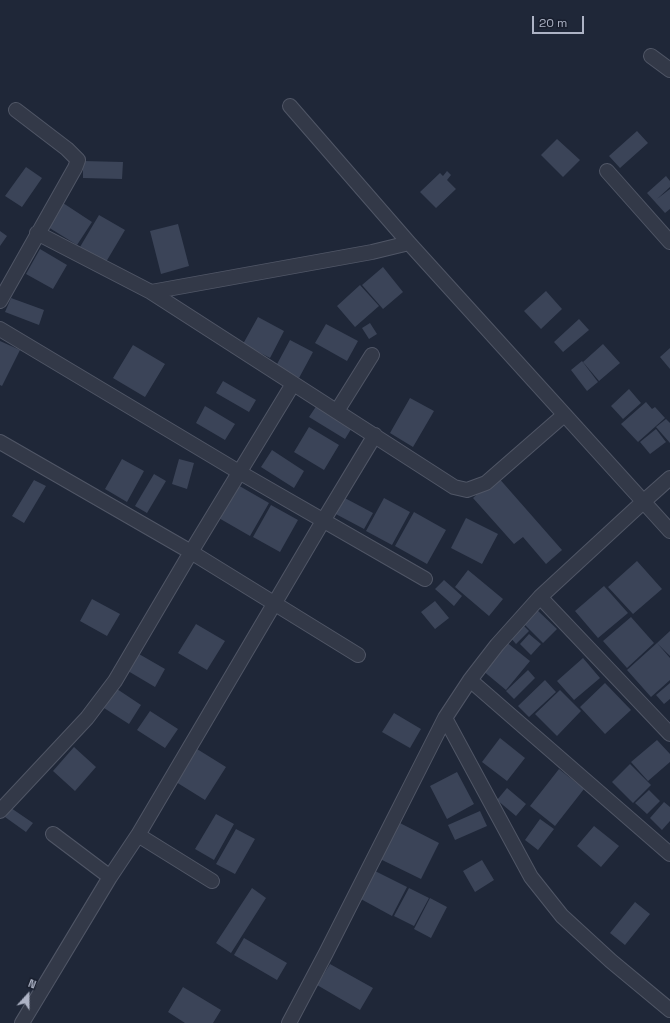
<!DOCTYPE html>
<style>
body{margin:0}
#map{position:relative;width:670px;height:1023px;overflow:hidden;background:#1f2738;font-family:"Space Grotesk",sans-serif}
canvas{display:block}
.north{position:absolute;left:8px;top:975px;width:40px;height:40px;-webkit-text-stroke:3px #181e2d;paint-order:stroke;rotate:21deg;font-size:11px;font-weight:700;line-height:16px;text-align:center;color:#adb3c5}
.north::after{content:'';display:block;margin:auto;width:14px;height:18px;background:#adb3c5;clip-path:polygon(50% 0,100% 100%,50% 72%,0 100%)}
.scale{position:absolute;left:532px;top:16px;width:52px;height:18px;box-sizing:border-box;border:2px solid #adb3c5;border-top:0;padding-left:5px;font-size:12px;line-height:14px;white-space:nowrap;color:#adb3c5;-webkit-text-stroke:3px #181e2d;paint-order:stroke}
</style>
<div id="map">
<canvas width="670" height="1023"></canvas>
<div class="north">N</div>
<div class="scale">20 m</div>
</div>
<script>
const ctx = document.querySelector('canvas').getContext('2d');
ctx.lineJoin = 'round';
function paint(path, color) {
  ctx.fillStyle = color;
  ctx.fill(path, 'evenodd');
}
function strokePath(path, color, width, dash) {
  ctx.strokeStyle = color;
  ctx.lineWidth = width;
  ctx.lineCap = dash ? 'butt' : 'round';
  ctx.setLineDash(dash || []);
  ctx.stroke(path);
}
paint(new Path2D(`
 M637 131 648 143 620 168 609 156Z
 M557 139 580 160 563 177 541 155Z
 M83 161 123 162 122 179 83 178Z
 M26 167 42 178 22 207 5 196Z
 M447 171 451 175 447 180 456 189 436 208 420 192 440 173 443 176Z
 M666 176 670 181V187L657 199 670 189V209L665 213 647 193Z
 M63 203 92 222 77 245 48 227Z
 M99 215 125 230 106 262 80 247Z
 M178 224 189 266 161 274 150 231Z
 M0 231 7 236 0 246Z
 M40 249 67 265 53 289 26 274Z
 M383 267 403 292 383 309 362 285Z
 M360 285 379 306 355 327 337 306Z
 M546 291 562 309 541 329 524 311Z
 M11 298 44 310 39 325 5 312Z
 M258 317 284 331 270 358 243 344Z
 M579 319 589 330 563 352 554 342Z
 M370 323 377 334 369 339 362 328Z
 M326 324 358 341 347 361 315 343Z
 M290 340 313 352 299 378 276 366Z
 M0 341 20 350 2 386 0 385Z
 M603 344 620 363 599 381 583 362Z
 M133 345 165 364 145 397 113 378Z
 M670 348V369L660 357Z
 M582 361 598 382 587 391 571 370Z
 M223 381 256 400 249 412 216 393Z
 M629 389 641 403 623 419 611 406Z
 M410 398 434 411 413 447 390 433Z
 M646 402 652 409 655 407 665 418 638 442 621 424Z
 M317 405 353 426 345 439 309 417Z
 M205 406 235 424 225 440 196 423Z
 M666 419 670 423V443L656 427Z
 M309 427 339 445 324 470 294 452Z
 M656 429 666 442 650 454 640 442Z
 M272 450 304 471 294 488 261 467Z
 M122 459 144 471 127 502 105 489Z
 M179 459 194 463 187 489 172 484Z
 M154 474 166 481 147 513 135 506Z
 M497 476 562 550 546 564 523 537 514 544 473 498Z
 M34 480 46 486 24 523 12 516Z
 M236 484 269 503 250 536 217 517Z
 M341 496 373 513 364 529 332 512Z
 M384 498 410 512 392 545 366 531Z
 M271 505 298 520 280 552 253 537Z
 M414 512 446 530 427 564 395 546Z
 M466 518 498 534 482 564 451 548Z
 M637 561 662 589 633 614 608 587Z
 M468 570 503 599 489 616 455 587Z
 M444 580 462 596 454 606 435 589Z
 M604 586 628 613 598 638 575 611Z
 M92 599 120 614 107 636 80 621Z
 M435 601 449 618 435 629 421 612Z
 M536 609 557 629 543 643 522 622Z
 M631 617 654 643 627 668 603 641Z
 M521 623 529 631 516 644 509 636Z
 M196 624 225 641 207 670 178 653Z
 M670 631V656L657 643Z
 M529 634 541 644 531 655 520 644Z
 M505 641 530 661 506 690 482 670Z
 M657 643 670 658V680L651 697 627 670Z
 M139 654 165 669 155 687 128 671Z
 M583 658 600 678 574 700 557 681Z
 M528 670 535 678 514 699 506 691Z
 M545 680 556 692 529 717 518 706Z
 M605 683 631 710 605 734 580 707Z
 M670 683V699L664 704 656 695Z
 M117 689 141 705 129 724 104 708Z
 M560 690 581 711 557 736 535 714Z
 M150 711 178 729 165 748 137 730Z
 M394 713 421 729 410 748 382 732Z
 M500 738 525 758 507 781 482 762Z
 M657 740 670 754V762L648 781 631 762Z
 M74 747 96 767 75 791 53 771Z
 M197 749 226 767 205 800 176 782Z
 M630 764 651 785 633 803 612 782Z
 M559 769 584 789 555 826 530 806Z
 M457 772 474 804 447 819 430 786Z
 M507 788 526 804 516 816 497 800Z
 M649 790 660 801 647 814 635 803Z
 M664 802 670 807V821L662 830 650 818Z
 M11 808 33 823 26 832 5 817Z
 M480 811 487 826 455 840 448 825Z
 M216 814 234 824 214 860 195 849Z
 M540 819 554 829 538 850 525 840Z
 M396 821 439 843 421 879 378 858Z
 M594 826 619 846 601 867 577 846Z
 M236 829 255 839 235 874 216 864Z
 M482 860 494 880 475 892 463 871Z
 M373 870 407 887 392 916 359 898Z
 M252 888 266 898 231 953 216 943Z
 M409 888 429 898 414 926 394 916Z
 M430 898 447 907 431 938 414 929Z
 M635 902 650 914 625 945 610 933Z
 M244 938 287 963 277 980 234 955Z
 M330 964 373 988 360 1010 317 985Z
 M183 987 221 1010 213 1023H185L168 1012Z`), '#3b4458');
const minor = new Path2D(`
 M651 56 670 70
 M290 106 409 243 670 531
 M607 171 670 242
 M37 233 151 292 454 487 467 490 486 483 564 415
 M151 292 372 252 409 243
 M0 301 75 168 78 160 67 149 16 110
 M0 329 239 472 425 579
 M337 411 372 355
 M0 442 191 552 358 655
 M540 597 670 734
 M470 680 670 854
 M445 718 531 877 562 916 611 961 670 1010
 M0 811 87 718 115 681 191 552 293 384
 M53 834 110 877
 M138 835 212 881
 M22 1023 110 877 138 835 323 521 375 435
 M289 1023 326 953 445 718 470 680 497 645 540 597 643 502 670 478`);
strokePath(minor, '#505666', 16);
strokePath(minor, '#333948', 14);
</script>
